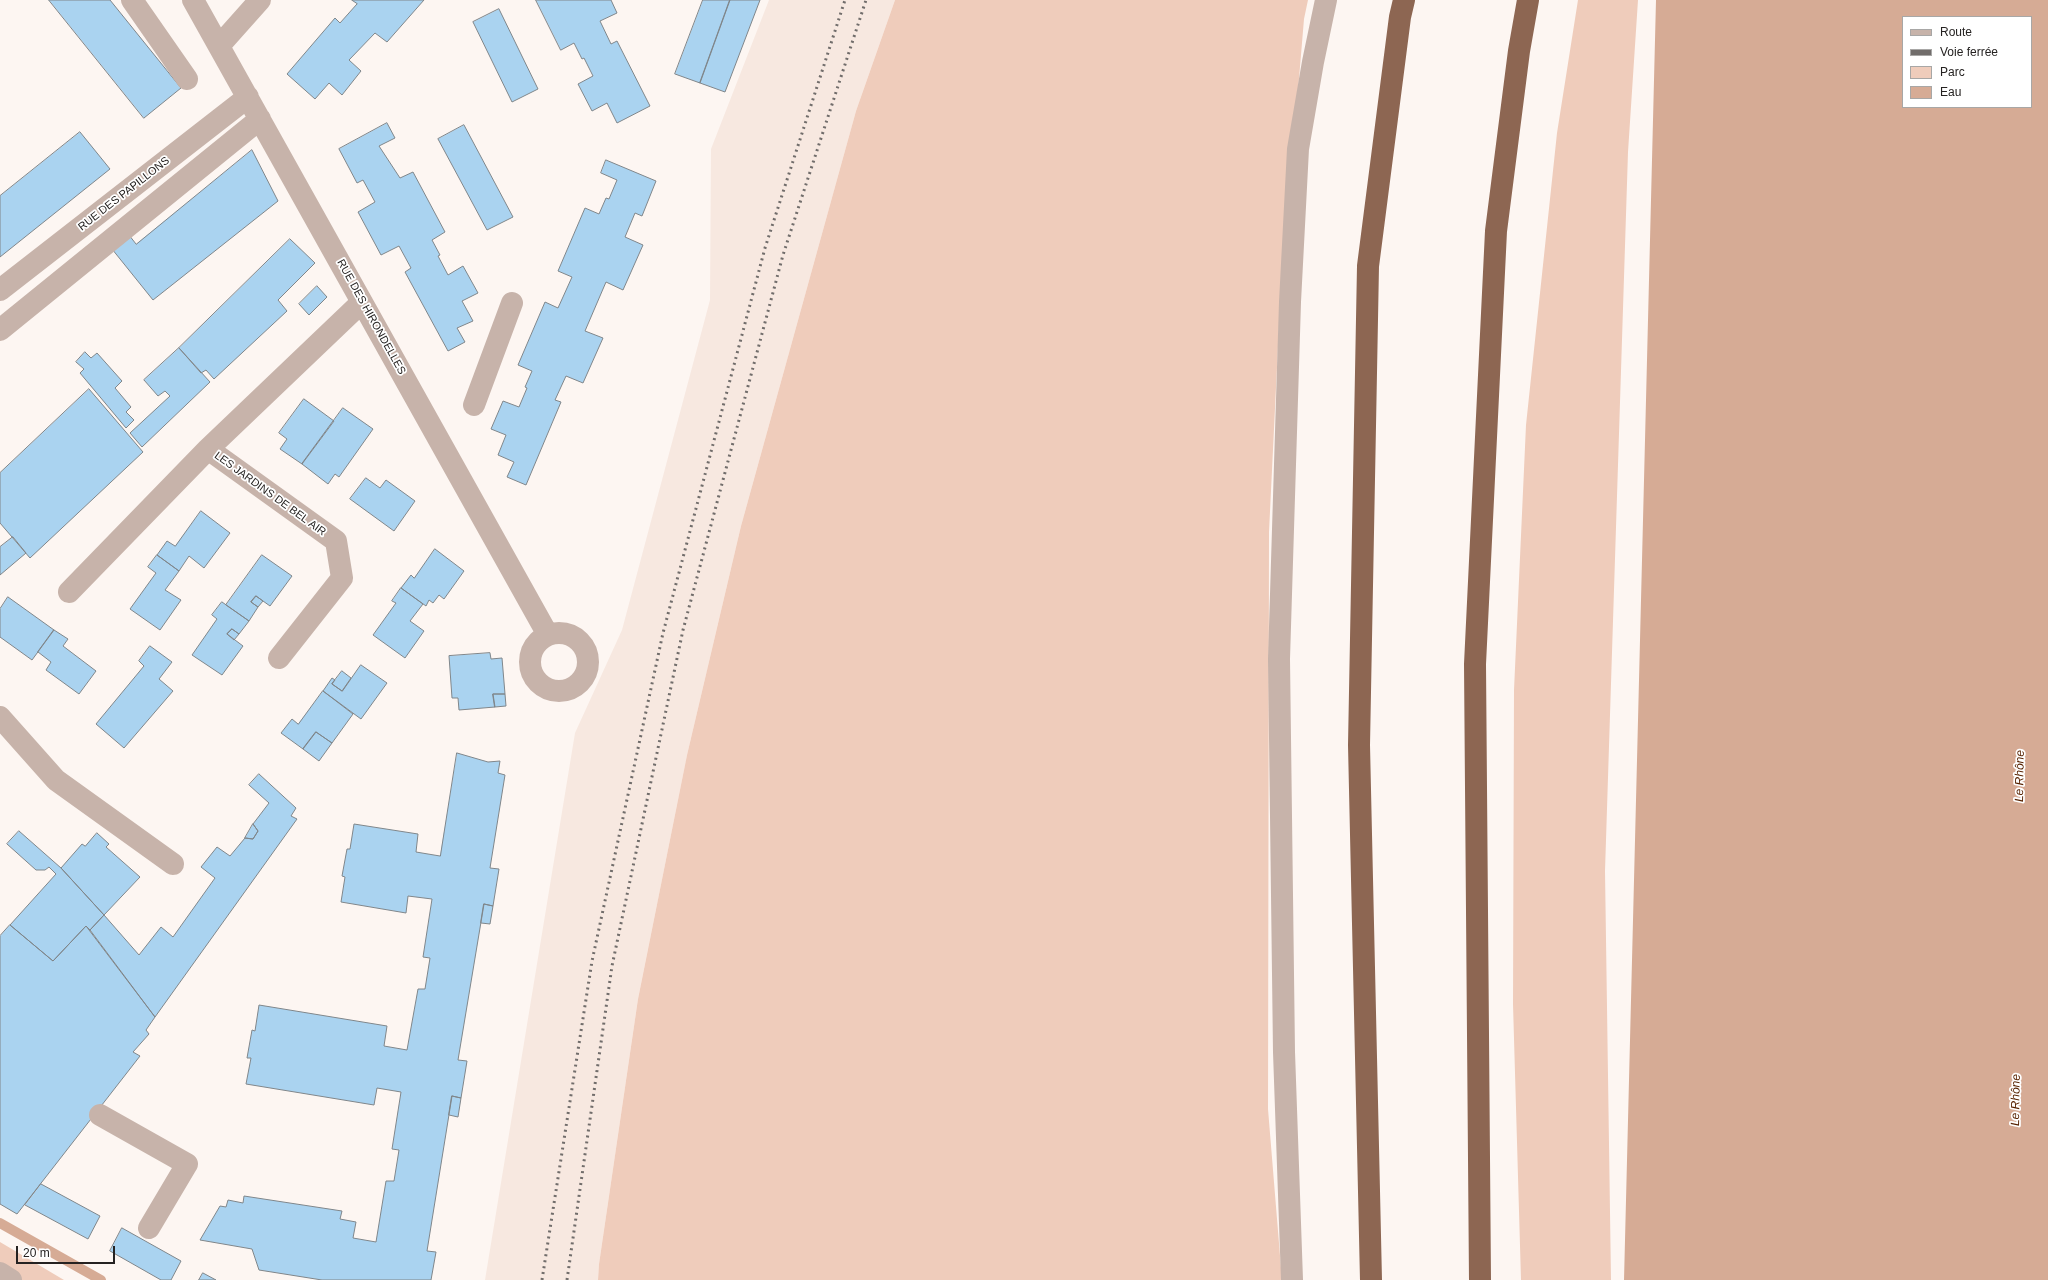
<!DOCTYPE html>
<meta charset="utf-8">
<style>
body{margin:0}
#map{position:relative;width:2048px;height:1280px;overflow:hidden;background:#fdf6f2;font-family:Arial,sans-serif}
canvas{display:block}
.legend{position:absolute;left:1902px;top:16px;width:130px;height:92px;box-sizing:border-box;background:#fff;border:1px solid #a8a7a6;margin:0;padding:5px 7px;list-style:none;font-size:12px;color:#252221}
.legend li{display:flex;align-items:center;gap:8px;height:20px}
.legend b{width:20px;border:1px solid #a8a7a6}
.scale{position:absolute;left:16px;top:1246px;width:99px;height:18px;box-sizing:border-box;border:2px solid #252221;border-top:0;padding-left:5px;font-size:12px;line-height:14px;white-space:nowrap;color:#252221;-webkit-text-stroke:3px #fff;paint-order:stroke}
</style>
<div id="map">
<canvas width="2048" height="1280"></canvas>
<ul class="legend">
<li><b style="height:5px;background:#c7b3aa"></b>Route</li>
<li><b style="height:5px;background:#716d6b"></b>Voie ferrée</li>
<li><b style="height:11px;background:#efccbb"></b>Parc</li>
<li><b style="height:11px;background:#d6ab95"></b>Eau</li>
</ul>
<div class="scale">20 m</div>
</div>
<script>
const ctx = document.querySelector('canvas').getContext('2d');
ctx.lineJoin = 'round';
function paint(path, color) {
  ctx.fillStyle = color;
  ctx.fill(path, 'evenodd');
}
function strokePath(path, color, width, dash) {
  ctx.strokeStyle = color;
  ctx.lineWidth = width;
  ctx.lineCap = dash ? 'butt' : 'round';
  ctx.setLineDash(dash || []);
  ctx.stroke(path);
}
function drawText(font, color, halo, rows, align = 'center') {
  ctx.font = font + ' Arial,sans-serif';
  ctx.lineWidth = 3.5;
  ctx.setLineDash([]);
  ctx.textBaseline = 'middle';
  ctx.strokeStyle = halo;
  ctx.fillStyle = color;
  for (const [text, x, y, turn = 0] of rows) {
    ctx.save();
    ctx.translate(x, y);
    ctx.rotate((+turn || 0) * Math.PI / 180);
    ctx.textAlign = isNaN(turn) ? turn : align;
    if (halo) ctx.strokeText(text, 0, 0);
    ctx.fillText(text, 0, 0);
    ctx.restore();
  }
}
paint(new Path2D(`
 M769 0H895L856 111 741 526 687 755 638 999 599 1264 598 1280H485L575 733 622 630 710 300 711 149Z`), '#f7e8e0');
paint(new Path2D(`
 M895 0H1308L1304 19 1280 305 1269 532 1268 1109 1282 1280H598L599 1264 638 999 687 755 741 526 856 111Z
 M1578 0H1638L1628 152 1605 871 1611 1280H1521L1513 1004 1514 690 1526 425 1557 133Z
 M0 1242 64 1280H0Z`), '#efccbb');
paint(new Path2D(`
 M1656 0H2048V1280H1624ZM1903 17H2031V107H1903Z`), '#d6ab95');
strokePath(new Path2D(`
 M0 1223 101 1280`), '#d6ab95', 10);
const building = new Path2D(`
 M49 0H110L181 88 144 118Z
 M352 0H424L387 42 375 33 349 60 361 71 342 95 329 83 315 99 287 74 335 18 340 23 357 4Z
 M536 0H611L617 13 600 21 611 44 617 41 650 106 617 123 607 103 592 111 578 84 593 76 584 58 582 59 574 43 561 50Z
 M703 0H730L700 83 675 74Z
 M730 0H760L725 92 700 83Z
 M499 9 538 89 512 102 473 22Z
 M387 123 395 138 379 146 400 178 413 172 445 232 432 240 440 255 438 256 448 275 463 266 478 293 462 301 473 321 457 328 465 342 448 351 405 272 411 268 399 246 381 255 358 212 375 202 363 180 357 183 339 149Z
 M464 125 513 217 487 230 438 139Z
 M80 132 110 169 0 257V196Z
 M252 150 278 201 153 300 112 249 129 235 136 244Z
 M606 160 656 181 642 216 635 213 625 237 643 245 623 290 606 282 585 331 603 338 583 383 566 376 555 400 561 402 526 485 507 477 514 462 498 455 506 435 491 429 503 401 519 407 527 388 525 387 532 371 518 365 545 302 558 308 572 277 558 271 585 208 599 214 606 198 609 199 617 180 601 173Z
 M290 239 315 263 278 300 287 311 214 379 206 370 201 373 179 348Z
 M317 286 327 297 309 315 299 304Z
 M179 348 210 382 142 447 130 433 170 396 165 391 158 396 144 380Z
 M85 352 91 358 97 353 122 381 115 388 131 407 126 412 134 420 126 428 80 373 84 369 76 362Z
 M89 389 143 452 30 558 0 523V473Z
 M304 399 334 421 302 464 280 449 287 439 279 433Z
 M343 408 373 429 339 477 335 474 328 484 302 464Z
 M366 478 380 488 386 480 415 501 394 531 350 499Z
 M201 511 230 533 204 568 189 556 179 571 157 555 167 541 175 546Z
 M13 537 26 553 0 575V547Z
 M435 549 464 571 444 599 439 595 433 603 429 600 426 606 401 588 411 575 414 578Z
 M157 555 179 571 165 590 181 600 160 630 130 609 156 573 148 567Z
 M262 555 292 576 270 606 256 596 251 602 258 607 249 621 226 605Z
 M401 588 423 604 410 621 424 631 405 658 373 635 396 603 392 601Z
 M256 596 263 601 258 607 251 602Z
 M8 597 54 630 32 660 0 637V609Z
 M222 602 249 621 239 634 232 629 227 634 243 646 222 675 192 655 217 619 212 615Z
 M232 629 239 634 234 640 227 634Z
 M54 630 68 639 63 646 96 671 79 694 46 670 51 662 38 652Z
 M150 646 172 662 159 679 173 691 124 748 96 724 144 666 139 661Z
 M490 653 491 659 502 658 505 694H493L495 707 459 710 458 698H452L449 656Z
 M361 665 387 683 361 719 323 691 332 678 335 680 332 684 342 691Z
 M342 671 351 678 342 691 332 684Z
 M323 691 353 714 332 743 316 732 303 749 281 733 292 719 298 724Z
 M493 694H505L506 706 495 707Z
 M316 732 332 743 319 761 303 749Z
 M457 753 488 762 500 761 498 773 505 775 490 868 499 869 493 906 484 904 458 1060 467 1061 461 1098 452 1096 427 1251 436 1252 431 1280H322L259 1270 252 1249 200 1240 220 1206 226 1207 228 1200 243 1203 244 1196 342 1211 340 1219 356 1222 353 1238 376 1242 386 1181H394L399 1150 392 1149 401 1092 377 1088 374 1105 246 1084 251 1058H247L252 1030 255 1031 259 1005 387 1026 384 1046 407 1050 418 989H425L430 958 423 957 432 899 408 896 406 913 341 902 345 877 342 876 347 849H350L354 824 418 834 416 852 440 856Z
 M259 774 296 808 291 816 297 819 155 1017 90 930 104 915 139 955 161 927 173 937 215 878 201 867 217 847 230 856 245 838 253 839 258 831 253 824 269 803 249 785Z
 M253 824 258 831 253 839 245 838Z
 M19 831 61 868 104 915 90 930 86 926 53 961 10 925 56 874 49 867 45 870H36L7 844Z
 M97 833 109 844 106 847 140 877 104 915 61 868 82 844 85 846Z
 M484 904 493 906 490 924 481 923Z
 M10 925 53 961 86 926 155 1017 146 1030 149 1034 133 1052 140 1056 17 1214 0 1204V936Z
 M452 1096 461 1098 458 1117 449 1115Z
 M41 1184 100 1216 88 1239 25 1205Z
 M122 1228 181 1261 171 1280H161L110 1251Z
 M203 1273 216 1280H199Z`);
paint(building, '#aad3f0');
strokePath(building, '#80868a', 1);
strokePath(new Path2D(`
 M132 0 187 79
 M193 0 548 635
 M219 46 260 0
 M0 290 248 97
 M0 330 260 119
 M474 405 512 303
 M208 449 336 541 342 578 279 658
 M69 592 208 449 362 302
 M530 662a29 29 0 1 1 58 0a29 29 0 1 1-58 0Z
 M0 717 56 780 173 864
 M100 1115 187 1164 149 1228
 M0 1273 11 1280
 M1292 1280 1284 1052 1279 659 1290 302 1298 149 1313 62 1326 0`), '#c7b3aa', 22);
strokePath(new Path2D(`
 M1371 1280 1359 745 1368 266 1400 17 1404 0
 M1480 1280 1475 664 1496 231 1519 51 1528 0`), '#8d6652', 22);
strokePath(new Path2D(`
 M542 1280 592 961 663 633 765 248 845 0
 M567 1280 612 966 683 630 783 255 866 0`), '#716d6b', 3, [2, 4]);
drawText('11px', '#252221', '#fff', [
 ["RUE DES PAPILLONS",124,194,-38],
 ["RUE DES HIRONDELLES",371,317,61],
 ["LES JARDINS DE BEL AIR",270,494,36]
]);
drawText('italic 12px', '#572200', '#fff', [
 ["Le Rhône",2020,776,-89],
 ["Le Rhône",2016,1100,-89]
]);
</script>
